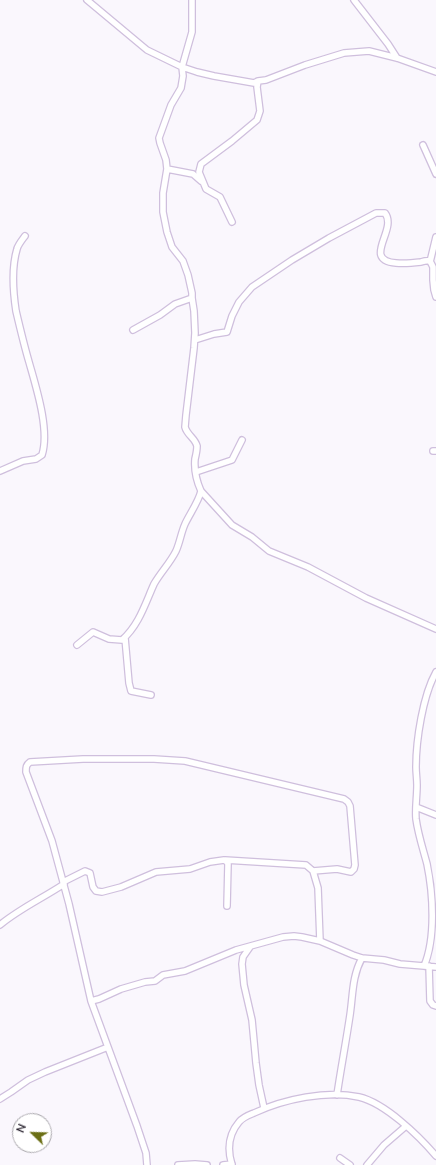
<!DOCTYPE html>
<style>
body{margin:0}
#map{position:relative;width:436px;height:1165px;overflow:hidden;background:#faf7fd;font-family:"Nunito Sans",sans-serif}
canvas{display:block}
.north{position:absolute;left:12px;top:1113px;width:40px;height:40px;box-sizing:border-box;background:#fff;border:1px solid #a9a7ac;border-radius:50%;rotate:293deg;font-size:11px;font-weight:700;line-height:16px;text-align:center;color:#29232f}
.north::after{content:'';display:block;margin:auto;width:14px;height:18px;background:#6b6f15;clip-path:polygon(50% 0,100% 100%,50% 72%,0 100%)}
</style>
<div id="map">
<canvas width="436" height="1165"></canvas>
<div class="north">N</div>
</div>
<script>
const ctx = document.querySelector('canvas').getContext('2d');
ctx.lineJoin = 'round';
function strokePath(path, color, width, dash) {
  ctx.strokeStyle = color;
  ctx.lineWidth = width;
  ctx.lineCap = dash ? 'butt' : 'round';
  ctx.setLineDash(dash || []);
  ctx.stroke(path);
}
const minor = new Path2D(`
 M87 0 147 50 182 67 197 72 214 76 254 83 258 81 266 80 305 65 344 53 369 51 397 58 436 72
 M192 0V32L182 67 183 76 181 88 171 105 159 138 160 143 166 160 167 169 163 193V212L167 232 172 247 183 261 188 275 192 293V298L194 311 195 333 194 348 186 415 185 427C187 435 195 438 197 446 197 451 196 455 195 459 194 470 197 482 201 491L232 525 252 537 269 551 308 567 366 598 436 629
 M354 0 388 44 397 58
 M423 145 436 174
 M167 169 193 174 201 181
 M232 222 220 197 206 189 199 172 201 164 232 141 257 120 260 111 257 87 258 81
 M430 262 436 237
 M133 330 160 315 175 304 192 298
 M195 340 214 334 227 332 232 316 239 302 252 287 292 260 329 238 376 213H385C398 230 361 260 396 263 404 264 413 263 421 262 424 261 426 260 430 261L433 267V280L434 290 436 297
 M433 451H436
 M0 471 23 461 36 459 42 455C50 430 36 387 29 362 24 345 20 328 16 311 13 291 11 269 17 249 18 245 22 240 25 236
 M196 472 232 460 242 440
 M125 638 129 683 131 691 151 695
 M77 645 93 632 109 639 122 640C139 625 145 604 154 584 161 572 170 563 176 551 180 542 181 533 185 524 189 515 199 501 201 491
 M416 807 436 815
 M225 860 306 865 313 871
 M63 882 85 871 90 873 93 887 96 891 102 892 121 887 156 872 190 869 210 862 224 860 227 862 228 864 227 906
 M0 925C19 909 43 898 64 884
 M250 947 243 957 242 964 244 985 252 1020 256 1063 259 1085 264 1108
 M424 966C436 938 433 893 427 864 423 849 418 834 416 819 415 808 417 797 417 785 417 779 416 773 416 767 416 740 423 695 436 672
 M429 966 430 1001 433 1005 436 1006
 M91 1001 99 999 121 989 145 982 155 981 163 975 185 971 236 950 283 937 294 936 302 937 320 941 353 955 362 958 384 960 400 964 436 967
 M337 1095C341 1068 346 1042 350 1015 353 995 352 976 362 958
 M0 1099 11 1092 28 1080 45 1072 108 1047
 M340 1158 350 1165
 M147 1165 146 1153 137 1126 91 1001 69 904 52 841 26 772C26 767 26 765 30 762L83 759H154L185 761 344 799 348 802 350 806 355 865 354 869 351 872 337 869 313 871 318 888 320 941
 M178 1165 195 1164 207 1165
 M223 1165 232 1164
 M232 1165C227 1149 228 1135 239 1122 243 1117 249 1115 254 1113 284 1099 327 1090 359 1097 385 1103 419 1136 436 1156
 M367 1165 384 1145 406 1126`);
strokePath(minor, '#cfbfdd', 8);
strokePath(minor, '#fff', 5.5);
</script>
